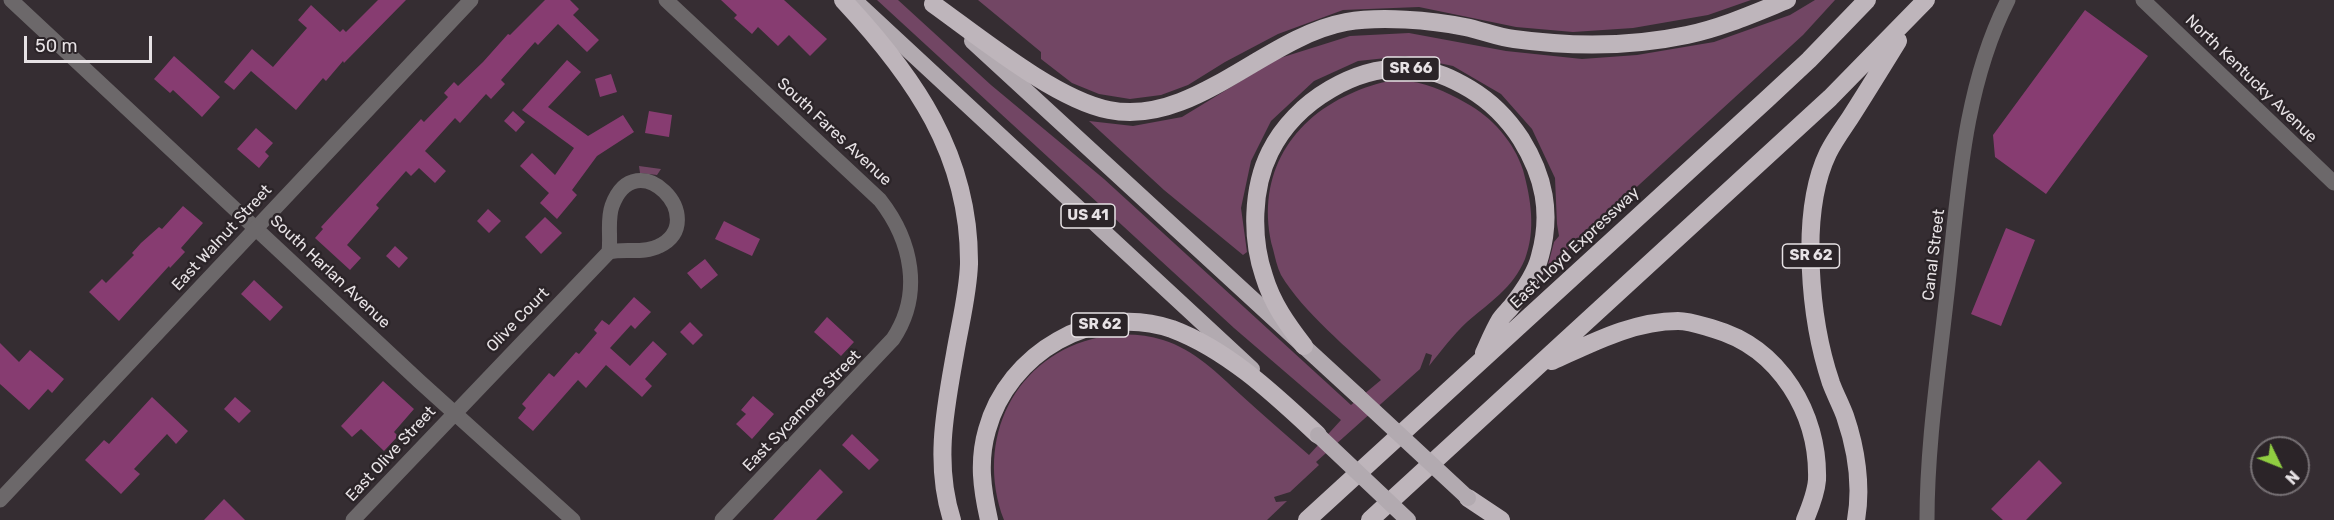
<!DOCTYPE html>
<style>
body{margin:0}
#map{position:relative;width:2334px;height:520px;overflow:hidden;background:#352d32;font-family:Rubik,sans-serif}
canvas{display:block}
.north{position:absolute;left:2250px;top:436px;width:60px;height:60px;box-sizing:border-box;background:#2b2428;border:2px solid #767074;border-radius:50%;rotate:133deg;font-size:16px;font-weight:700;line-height:24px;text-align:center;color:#e7e2e5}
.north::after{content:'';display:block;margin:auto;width:21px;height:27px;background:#90cd41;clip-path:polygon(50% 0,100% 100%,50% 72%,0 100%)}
.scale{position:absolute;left:24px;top:36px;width:128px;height:27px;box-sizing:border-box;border:3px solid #e7e2e5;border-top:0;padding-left:8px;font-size:18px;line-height:21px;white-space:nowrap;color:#e7e2e5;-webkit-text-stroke:4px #2b2428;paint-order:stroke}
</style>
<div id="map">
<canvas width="2334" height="520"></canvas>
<div class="north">N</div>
<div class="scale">50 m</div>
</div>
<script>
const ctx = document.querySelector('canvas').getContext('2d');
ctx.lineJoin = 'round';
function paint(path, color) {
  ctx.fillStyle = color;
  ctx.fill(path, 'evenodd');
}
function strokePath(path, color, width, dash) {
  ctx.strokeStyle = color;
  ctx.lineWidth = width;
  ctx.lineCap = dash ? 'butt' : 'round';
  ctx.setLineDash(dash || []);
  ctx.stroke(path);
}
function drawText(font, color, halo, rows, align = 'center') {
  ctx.font = font + ' Rubik,sans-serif';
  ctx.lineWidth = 5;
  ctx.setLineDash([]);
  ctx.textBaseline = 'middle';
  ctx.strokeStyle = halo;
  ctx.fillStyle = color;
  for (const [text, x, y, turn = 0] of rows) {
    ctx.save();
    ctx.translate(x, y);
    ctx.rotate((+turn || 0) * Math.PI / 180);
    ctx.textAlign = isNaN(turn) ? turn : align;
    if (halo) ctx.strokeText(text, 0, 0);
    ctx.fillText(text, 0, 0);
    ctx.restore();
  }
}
paint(new Path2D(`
 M877 0H898L991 85 1104 179 1351 405 1381 380C1349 349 1303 312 1281 275 1277 267 1275 257 1273 249 1255 181 1287 122 1350 94 1363 88 1379 82 1393 81 1420 79 1443 90 1466 103 1492 117 1514 142 1523 170 1531 199 1536 230 1525 259 1513 288 1489 303 1467 322 1453 335 1441 351 1429 366L1432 355 1426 353 1420 369 1316 462 1319 465 1290 492 1274 497 1276 502 1287 501 1267 520H1004C974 440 1014 355 1100 337 1121 333 1143 334 1163 340 1195 350 1217 373 1241 395 1263 415 1286 435 1309 455L1341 420 1234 328Z
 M978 0H1751L1708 15 1633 28 1573 32 1516 27 1419 7 1343 10 1278 34 1225 62 1188 85 1161 95 1130 99 1099 94 1072 83 1041 59V52Z
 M1815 0H1835L1803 35 1547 269 1554 242 1559 236 1557 224 1555 178 1532 129 1501 94 1453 66 1405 56 1358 61 1314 81 1271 121 1251 161 1241 208 1247 252 1243 255 1164 190 1089 121 1133 126 1182 117 1277 59 1350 36 1409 33 1506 51 1582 59 1637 55 1714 42 1790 15Z
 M639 166 661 169 657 175 640 173Z`), '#724664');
paint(new Path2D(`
 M378 0H406L344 63 343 61 326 81 323 78 296 110 251 71 234 90 224 82 252 49 273 67 307 28 298 20 311 5 340 32 343 29 346 32Z
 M545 0H570L579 9 573 15 599 40 587 52 558 24 538 45 535 42 501 80 505 84 491 99 486 94 460 123 455 118 425 151 446 171 435 183 419 168 411 176 406 171 376 205 379 208 347 245 361 258 350 270 315 238 323 229 321 227 421 119 424 122 448 97 444 93 454 82 458 86 483 62 508 34 510 35Z
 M721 0H784L827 39 810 56 789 35 778 46 758 27 752 34 734 18 737 15Z
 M2085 10 2148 56 2046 194 1995 157 1993 135Z
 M174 56 220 97 202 117 173 90 170 93 154 79Z
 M567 60 581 72 548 107 588 136 623 115 634 132 597 156 572 190 577 195 557 219 540 203 549 193 520 166 532 153 555 175 574 148 522 110Z
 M611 74 617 92 600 97 595 79Z
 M513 111 525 122 516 132 504 121Z
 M649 111 672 115 669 137 645 133Z
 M256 128 273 143 265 152 269 156 259 168 237 149Z
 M183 206 203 223 181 248 185 252 170 268 169 266 119 321 89 292 102 279 106 283 134 255 132 253 141 243 159 227 162 229Z
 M488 209 501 221 489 233 477 221Z
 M545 217 562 233 541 254 525 237Z
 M724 221 760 239 752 256 715 239Z
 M2006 228 2035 240 2001 326 1971 314Z
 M395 246 408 258 399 268 386 256Z
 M705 259 718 275 701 289 687 273Z
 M254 280 283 307 270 321 241 294Z
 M634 297 651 312 635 329 631 325 610 348 630 366 653 341 667 354 645 379 652 386 642 397 606 365 586 388 578 380 533 431 518 418 526 408 522 404 549 373 554 377 576 352 579 354 597 333 594 330 602 320 609 325Z
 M827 317 854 342 841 356 814 332Z
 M690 322 703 335 693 345 680 332Z
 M0 343 19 362 30 350 64 379 52 393 48 389 29 410 0 384Z
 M383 381 414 409 394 432 398 436 384 451 361 429 352 437 341 426Z
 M753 396 774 414 752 439 736 424 746 414 741 410Z
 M152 397 188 431 176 444 167 434 134 469 140 474 121 494 85 460 104 440 109 444Z
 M235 397 251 411 239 423 224 409Z
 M852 434 879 460 869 470 842 445Z
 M2039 460 2062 483 2026 520H2003L1991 509Z
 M820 469 843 492 816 520H773Z
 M224 499 245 520H204Z`), '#873c71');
strokePath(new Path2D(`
 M11 0 419 381 573 520
 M666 0 880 200C912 241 923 294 893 339L722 520
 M2143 0 2334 183
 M353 520 609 252C624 248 644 254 659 246 712 220 636 140 612 206 607 220 611 237 609 252`), '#6c686a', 15);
strokePath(new Path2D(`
 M0 500 471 0
 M1927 520C1927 447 1938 374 1946 302 1958 201 1961 92 2008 0`), '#6c686a', 15);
strokePath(new Path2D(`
 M854 0 1252 369
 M972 41 1358 396`), '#b2aab0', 16);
strokePath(new Path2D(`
 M843 0C914 76 970 155 969 264 968 294 960 324 955 354 945 410 934 464 952 520
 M933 4C978 36 1056 100 1109 110 1193 127 1265 37 1346 22 1380 16 1431 20 1465 27 1481 30 1497 37 1514 39 1572 47 1630 47 1687 35 1721 28 1755 13 1787 0
 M1304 346C1287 324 1272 303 1264 276 1251 238 1252 188 1270 152 1295 101 1358 63 1415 69 1435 70 1453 79 1470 89 1490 101 1508 119 1521 139 1544 176 1552 213 1540 256 1536 273 1522 293 1511 307 1508 311 1503 315 1500 320 1494 330 1489 342 1484 353
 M1552 361C1592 343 1633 321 1678 321 1690 321 1703 326 1714 329 1780 348 1819 414 1817 480 1816 493 1810 508 1805 520
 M1468 498 1501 520
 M989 520C982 489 978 461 987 430 1008 353 1094 302 1172 329 1228 350 1275 395 1318 435
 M1307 520 1766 100 1809 60 1867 0
 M1370 520 1830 98 1926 0
 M1856 520C1862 486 1856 448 1845 416 1841 405 1835 394 1831 383 1810 321 1799 213 1828 153 1834 141 1842 130 1850 118 1866 93 1882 67 1898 41`), '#beb5bb', 18);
strokePath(new Path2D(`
 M1358 396 1468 498
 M1318 435 1408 520`), '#b2aab0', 16);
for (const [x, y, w] of [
 [1411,69,57],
 [1088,216,54],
 [1811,256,57],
 [1100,325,57]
]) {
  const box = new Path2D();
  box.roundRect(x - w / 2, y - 12, w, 24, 4.5);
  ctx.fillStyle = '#2b2428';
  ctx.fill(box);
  strokePath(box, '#e7e2e5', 1.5);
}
drawText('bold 15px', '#e7e2e5', null, [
 ["SR 66",1411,69],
 ["US 41",1088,216],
 ["SR 62",1811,256],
 ["SR 62",1100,325]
]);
drawText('16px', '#e7e2e5', '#2b2428', [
 ["North Kentucky Avenue",2251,79,44],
 ["South Fares Avenue",834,132,43],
 ["East Walnut Street",222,238,-47],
 ["East Lloyd Expressway",1575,248,-43],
 ["Canal Street",1934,255,-83],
 ["South Harlan Avenue",330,272,43],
 ["Olive Court",518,320,-46],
 ["East Sycamore Street",802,411,-46],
 ["East Olive Street",391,454,-47]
]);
</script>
